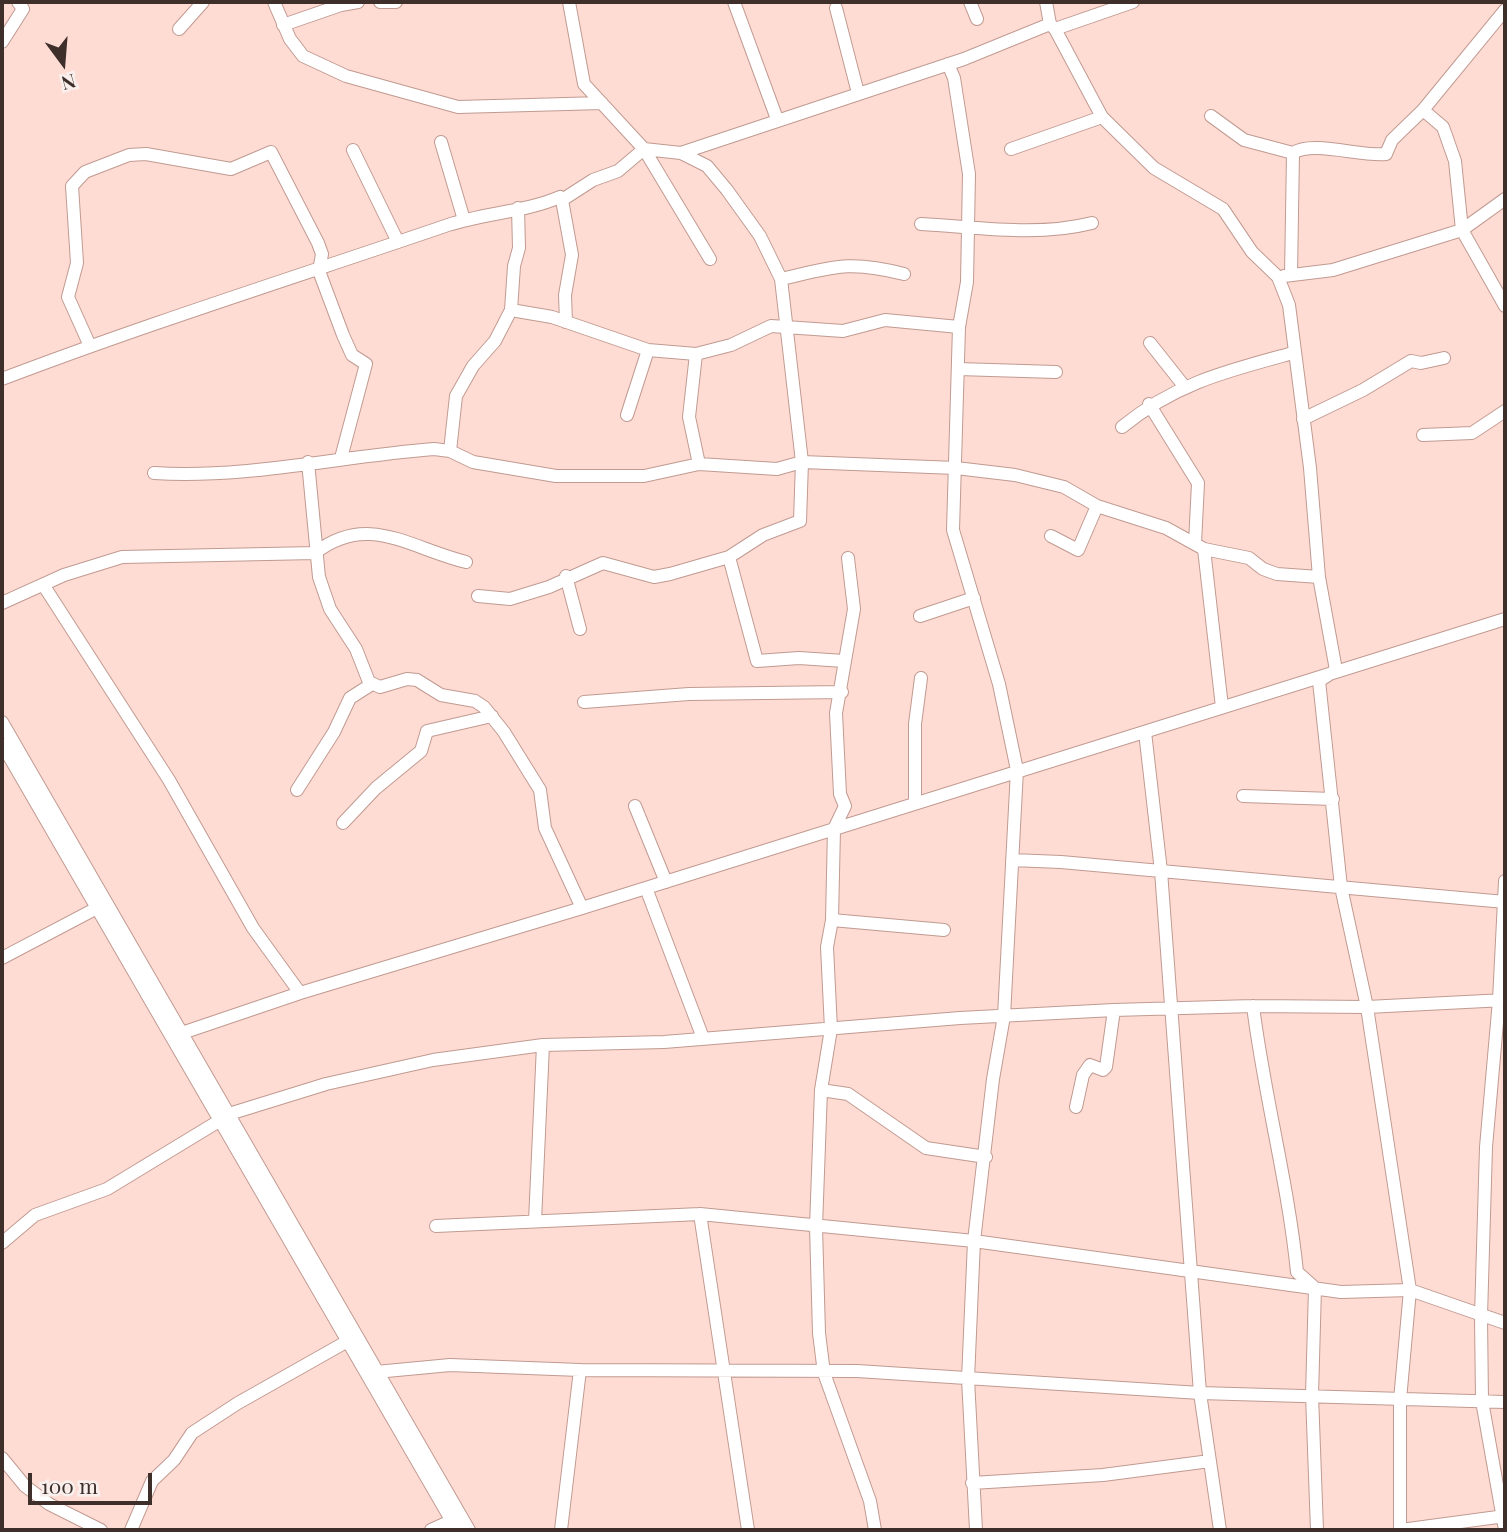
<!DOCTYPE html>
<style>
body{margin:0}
#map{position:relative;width:1507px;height:1532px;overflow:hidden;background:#fedcd4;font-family:"Playfair Display",serif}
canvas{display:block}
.frame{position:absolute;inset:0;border:4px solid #3f2f2b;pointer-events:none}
.north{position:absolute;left:28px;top:28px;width:70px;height:70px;-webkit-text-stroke:5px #f9f0ee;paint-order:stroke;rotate:164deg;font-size:19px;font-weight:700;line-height:28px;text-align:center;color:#3f2f2b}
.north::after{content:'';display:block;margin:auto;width:24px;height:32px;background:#3f2f2b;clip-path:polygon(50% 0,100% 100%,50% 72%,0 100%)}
.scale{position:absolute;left:28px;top:1473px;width:124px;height:32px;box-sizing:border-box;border:4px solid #3f2f2b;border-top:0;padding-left:9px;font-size:21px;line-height:24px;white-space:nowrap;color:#3f2f2b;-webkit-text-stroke:5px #f9f0ee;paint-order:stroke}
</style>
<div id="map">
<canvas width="1507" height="1532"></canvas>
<div class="frame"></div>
<div class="north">N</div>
<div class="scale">100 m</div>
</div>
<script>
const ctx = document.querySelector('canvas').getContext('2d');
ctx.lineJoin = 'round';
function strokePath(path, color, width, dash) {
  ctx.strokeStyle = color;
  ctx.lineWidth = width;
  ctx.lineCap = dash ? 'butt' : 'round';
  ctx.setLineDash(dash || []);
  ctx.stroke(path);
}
const minor = new Path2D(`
 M274 2 290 39 303 56 346 76 458 107 602 103
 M380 2H396
 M569 2 584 84 644 149 710 259
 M734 2 777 119
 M970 2 977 19
 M1046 2 1050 24
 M836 8 858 93
 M283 25 341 5 358 2
 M179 29 203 2
 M1055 29 1102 117 1154 168 1223 209 1252 252 1278 277 1289 305 1310 468 1319 577 1336 670 1319 681 1341 887 1367 1007 1410 1290 1400 1400V1530
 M2 42 23 9 18 2
 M948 64 954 78 969 174 967 282 959 327 953 530 999 684 1017 770 1004 1016 993 1079 974 1241 968 1379 976 1530
 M1423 110 1505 10
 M1211 116 1244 140 1293 153
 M441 142 464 220
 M1011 149 1102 117
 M353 150 398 242
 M562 200 572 255 565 295 566 322
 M921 224C978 227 1037 237 1092 223
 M1291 275 1293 153C1313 140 1361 157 1386 154L1392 140 1423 110 1443 127 1455 161 1462 230 1505 306
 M1284 276 1333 270 1462 230 1505 199
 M781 279C834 267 849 260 904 274
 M511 310 552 317 648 350 696 354 731 345 771 326 843 331 885 320 959 327
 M1150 343 1184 386
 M90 346 68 297 77 263 72 186 85 172 129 155 146 154 231 169 271 152 318 243 322 254 319 271 343 335 352 355 366 364 341 458
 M696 354 689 417 699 464
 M958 369 1056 372
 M2 379C149 323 299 276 448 225 485 213 525 212 560 197L562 200 593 180 618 171 644 149 681 153 964 59 1050 24 1055 29 1133 2
 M1149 404 1198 483 1195 543
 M627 415 648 350
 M1303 419 1363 390 1411 361 1421 363 1444 358
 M1122 427C1176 383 1227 371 1293 353
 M1423 435 1472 433 1505 411
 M450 451 456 396 473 366 495 341 511 310 514 266 519 248 518 208
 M308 462 319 577 330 609 356 649 369 682 380 687 407 679 417 680 441 695 475 701 484 707 504 732 540 790 545 828 582 908
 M154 473C247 479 341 456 434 449L450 451 473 462 556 476H644L699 464 777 469 802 462 956 468 1015 475 1064 487 1097 506 1166 528 1204 549 1249 558 1263 569 1277 574 1319 577
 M1051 536 1078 550 1097 506
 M1204 549 1222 707
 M729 557 757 661 799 658 844 661
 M848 558 854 609 836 713 840 794 845 806 834 829 832 920 827 947 831 1029 821 1090 816 1227 819 1333 824 1373 870 1501 875 1530
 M566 576 580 629
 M44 586 169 780 253 928 300 993
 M478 596 510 599 549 587 603 563 654 577 670 574 729 557 763 535 800 521 802 462 781 279 760 236 727 190 707 166 681 153
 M2 603 64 575 122 557 315 553C368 512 409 548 466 562
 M920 616 974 598
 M584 702 689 694 842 692
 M2 722 469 1530
 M1145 732 1161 871 1200 1393 1220 1530
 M2 744 457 1530
 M297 790 334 732 350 698 372 684
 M1243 796 1333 799
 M915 803V724L921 678
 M635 806 666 882
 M343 823 376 788 421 751 427 731 492 716
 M1012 860 1061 862 1505 902
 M646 888 703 1038
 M832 920 944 930
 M2 958 97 908
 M1253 1006C1264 1095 1288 1182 1297 1272L1315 1288 1312 1395 1317 1530
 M182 1033 300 993 582 908 1505 619
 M821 1090 848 1094 926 1148 986 1157
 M1076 1107 1083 1075 1090 1065 1103 1070 1106 1067 1114 1010
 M229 1114 326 1084 433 1060 543 1045 664 1042 960 1018 1114 1010 1253 1006 1367 1007 1505 1000
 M700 1214 748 1530
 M535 1221 543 1045
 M436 1226 700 1214 974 1241 1341 1292 1410 1290 1505 1323
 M2 1243 35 1215 107 1189 219 1121
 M376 1372 450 1365 580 1370 857 1371 1200 1393 1505 1402
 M2 1458 25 1486 49 1504 101 1530
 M972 1483 1103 1475 1210 1461
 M131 1530 152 1481 174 1460 192 1433 238 1403 346 1342
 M431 1530 451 1521
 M561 1530 580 1370
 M1401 1530 1505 1516
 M1505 1530 1482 1401 1481 1316 1486 1147 1499 1000 1505 881`);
strokePath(minor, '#c19a91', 14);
strokePath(minor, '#fff', 12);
</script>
